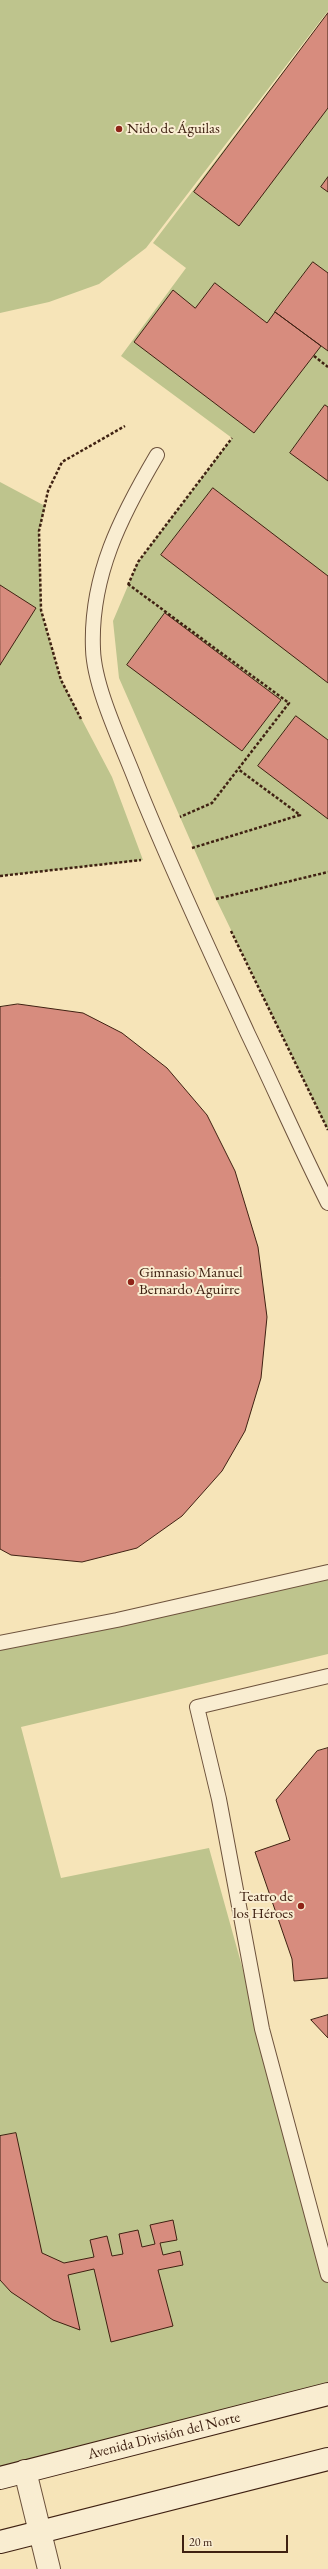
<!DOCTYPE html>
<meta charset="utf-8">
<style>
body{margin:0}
#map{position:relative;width:328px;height:2569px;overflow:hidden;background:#f6e4b8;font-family:"EB Garamond",serif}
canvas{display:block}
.scale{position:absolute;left:182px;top:2535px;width:106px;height:18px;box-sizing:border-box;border:2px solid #3f2112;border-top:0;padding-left:5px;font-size:12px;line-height:14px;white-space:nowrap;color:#3f2112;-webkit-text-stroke:3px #f9edd1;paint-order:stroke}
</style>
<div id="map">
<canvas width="328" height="2569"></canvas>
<div class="scale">20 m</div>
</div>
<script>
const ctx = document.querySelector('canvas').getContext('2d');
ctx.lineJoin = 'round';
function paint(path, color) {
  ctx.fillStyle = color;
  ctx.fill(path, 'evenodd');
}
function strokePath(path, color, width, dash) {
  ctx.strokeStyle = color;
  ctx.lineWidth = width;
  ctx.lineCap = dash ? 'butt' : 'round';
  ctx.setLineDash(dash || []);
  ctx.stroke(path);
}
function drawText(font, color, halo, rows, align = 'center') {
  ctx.font = font + ' "EB Garamond",serif';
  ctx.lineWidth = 4;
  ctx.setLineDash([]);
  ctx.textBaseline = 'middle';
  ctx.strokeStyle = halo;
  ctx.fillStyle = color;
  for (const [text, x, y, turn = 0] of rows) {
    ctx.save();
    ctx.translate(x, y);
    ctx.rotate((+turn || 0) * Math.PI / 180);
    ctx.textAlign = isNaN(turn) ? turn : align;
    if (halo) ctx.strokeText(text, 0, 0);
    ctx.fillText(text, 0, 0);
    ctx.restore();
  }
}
paint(new Path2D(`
 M0 0H328V11L146 248 99 284 49 302 0 313Z
 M328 13V1130L216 899 119 678 113 621 138 562 232 438 121 356 186 268 153 243Z
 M0 482 45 506 39 531 41 611 61 680 112 777 143 860 0 876Z
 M328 1572V1654L21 1727 61 1878 209 1848 328 2275V2394L0 2478V1643Z`), '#bec48d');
const building = new Path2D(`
 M328 13V108L239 226 194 192Z
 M328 177V192L321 187Z
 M313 262 328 273V351L275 312Z
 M215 283 267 323 275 312 321 346 254 433 134 342 173 290 195 308Z
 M325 405 328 407V481L290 453Z
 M213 488 328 576V683L161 555Z
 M0 585 36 608 0 665Z
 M165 613 281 700 242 751 127 665Z
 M296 716 328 740V819L258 766Z
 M18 1004 83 1013 122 1033 167 1068 207 1115 235 1171 258 1247 267 1317 261 1378 245 1431 222 1471 182 1516 137 1548 82 1562 11 1555 0 1549V1007Z
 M328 1748V1978L294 1981 292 1959 255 1852 290 1840 276 1800 317 1751Z
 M328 2015V2038L311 2020Z
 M16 2133 42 2253 64 2263 94 2257 90 2240 107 2236 112 2256 123 2254 119 2234 138 2230 142 2247 155 2244 150 2225 173 2220 177 2240 160 2243 163 2255 180 2251 183 2265 158 2270 173 2326 111 2342 94 2269 68 2275 80 2330 53 2320 11 2292 0 2280V2136Z`);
paint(building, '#d78c7e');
strokePath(building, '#3f2112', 1);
const lane = new Path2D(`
 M157 455C121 516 90 576 93 649 94 688 123 747 137 784 171 869 210 951 248 1034 275 1090 300 1148 328 1203
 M0 1643 117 1620 328 1572
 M328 1676 197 1707 219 1799 262 2029 328 2275`);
const street = new Path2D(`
 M25 2471 49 2569`);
const secondary = new Path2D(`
 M0 2478 328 2394
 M0 2542 328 2459`);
strokePath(lane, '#6d523c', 16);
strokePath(street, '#6d523c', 24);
strokePath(secondary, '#3f2112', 24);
strokePath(new Path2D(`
 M314 356 328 367
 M128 584 289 703 212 803 180 817
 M128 585 138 562 232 438
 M81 719 61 680 41 610 39 531 48 491 62 462 125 426
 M192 848 300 815 238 769
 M0 876 141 860
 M216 899 328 872
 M231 931 328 1130`), '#3f2112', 2.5, [3, 2]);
strokePath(lane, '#f9edd1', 14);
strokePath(street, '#f9edd1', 22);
strokePath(secondary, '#f9edd1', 22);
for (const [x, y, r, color] of [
 [119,129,4,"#8f2418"],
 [131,1282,4,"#8f2418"],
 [301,1906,4,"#8f2418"]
]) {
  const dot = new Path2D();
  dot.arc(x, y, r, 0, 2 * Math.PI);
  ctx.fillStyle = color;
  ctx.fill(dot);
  strokePath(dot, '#f9edd1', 1.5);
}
drawText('15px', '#3f2112', '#f9edd1', [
 ["Nido de Águilas",127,129],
 ["Gimnasio Manuel",139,1273],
 ["Bernardo Aguirre",139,1290],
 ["Teatro de",293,1897,"right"],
 ["los Héroes",293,1914,"right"]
], 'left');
drawText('15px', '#3f2112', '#f9edd1', [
 ["Avenida División del Norte",164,2436,-14]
]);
</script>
